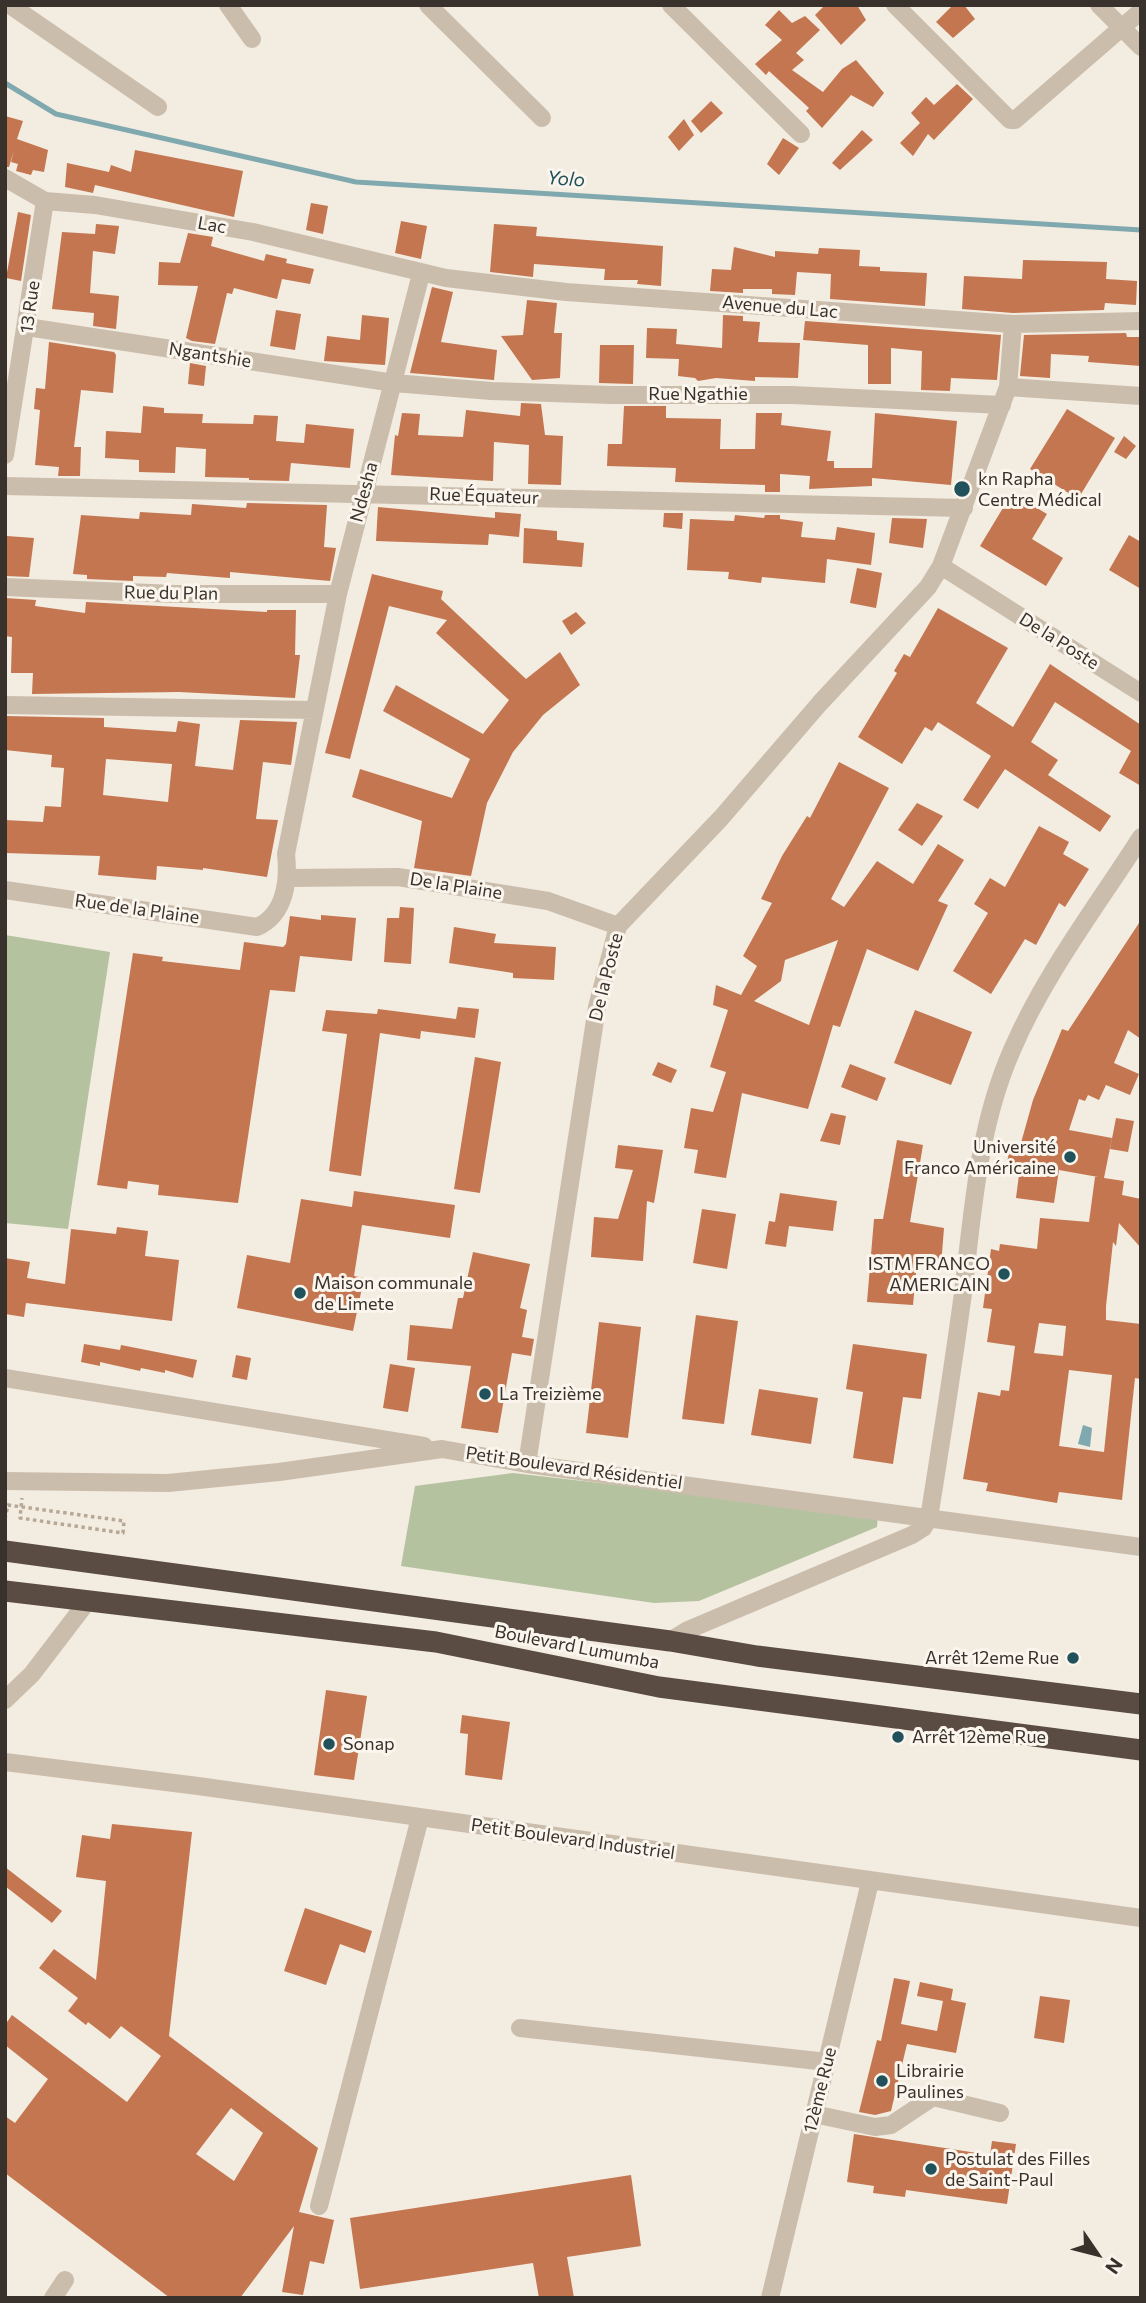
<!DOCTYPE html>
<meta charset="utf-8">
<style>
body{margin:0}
#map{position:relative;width:1146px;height:2303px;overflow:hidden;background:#f3ece1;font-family:Commissioner,sans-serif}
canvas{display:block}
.frame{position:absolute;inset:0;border:7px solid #39312b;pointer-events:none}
.north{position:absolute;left:1062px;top:2219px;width:70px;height:70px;-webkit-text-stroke:5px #faf5ed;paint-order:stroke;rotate:125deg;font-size:19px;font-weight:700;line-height:28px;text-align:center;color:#39312b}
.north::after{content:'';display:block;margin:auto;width:24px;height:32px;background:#39312b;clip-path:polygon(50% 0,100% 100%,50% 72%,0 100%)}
</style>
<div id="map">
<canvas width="1146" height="2303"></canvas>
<div class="frame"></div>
<div class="north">N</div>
</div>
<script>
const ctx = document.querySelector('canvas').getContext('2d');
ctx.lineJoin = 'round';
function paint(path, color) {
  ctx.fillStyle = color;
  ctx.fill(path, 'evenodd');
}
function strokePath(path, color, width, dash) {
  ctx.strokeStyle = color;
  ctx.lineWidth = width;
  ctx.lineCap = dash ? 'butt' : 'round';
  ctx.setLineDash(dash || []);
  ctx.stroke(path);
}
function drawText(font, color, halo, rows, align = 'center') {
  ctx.font = font + ' Commissioner,sans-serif';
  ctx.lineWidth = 6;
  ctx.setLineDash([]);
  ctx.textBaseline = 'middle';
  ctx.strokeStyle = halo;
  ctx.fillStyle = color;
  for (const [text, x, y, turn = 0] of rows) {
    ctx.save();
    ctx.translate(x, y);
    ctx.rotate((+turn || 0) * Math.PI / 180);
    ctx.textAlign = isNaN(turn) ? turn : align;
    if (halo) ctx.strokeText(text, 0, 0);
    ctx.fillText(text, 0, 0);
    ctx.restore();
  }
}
paint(new Path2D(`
 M5 935 110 952 68 1229 5 1223Z
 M513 1473 878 1515 877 1527 699 1601 654 1603 401 1566 415 1486Z`), '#b4c2a0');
paint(new Path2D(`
 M1083 1425 1092 1428 1090 1447 1078 1444Z`), '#80a9af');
strokePath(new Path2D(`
 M5 83 56 114 356 182 1141 230`), '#80a9af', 5);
paint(new Path2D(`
 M825 5H857L866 20 841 45 815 15Z
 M953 5H964L975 19 953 38 936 22Z
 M779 10 792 23 805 16 820 30 796 53 804 60 792 70 823 92 842 69 856 60 884 93 873 107 851 95 822 128 806 111 809 108 769 71 766 75 755 64 782 40 765 25Z
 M957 84 973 99 934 140 928 134 913 156 900 143 920 123 911 113 926 97 934 105Z
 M711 101 723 113 701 133 691 121Z
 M5 116 23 121 17 139 48 150 44 172 33 170 31 175 16 171 18 164 11 162 14 150 9 167H5Z
 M684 119 694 135 679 151 668 137Z
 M862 130 873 140 840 170 832 163Z
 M783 138 799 148 779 175 767 164Z
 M135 150 243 171 234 217 95 185 93 193 65 187 67 163 109 172 111 165 131 172Z
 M311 203 328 206 323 234 306 230Z
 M18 212 31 215 21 281 6 278Z
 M401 221 427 226 421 259 395 253Z
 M96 224 119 226 115 254 93 251 90 293 119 296 116 329 93 326 94 313 52 309 62 232 95 234Z
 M494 224 537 227 536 236 663 246 661 286 637 284 638 280H604L605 269 534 264 533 277 490 272Z
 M188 233 213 237 211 246 264 261 266 254 287 259 286 263 314 269 310 284 282 279 277 299 234 288 232 294 227 293 215 344 192 341 186 338 198 286 158 285 159 262 180 263Z
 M734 247 775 257V251L818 254 819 248 860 250 859 266 880 267V271L927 273 925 306 830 299 831 274 797 272 795 295 772 294V289H743V293L710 291 712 269 731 270Z
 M1023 260 1107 262 1106 279 1137 281 1136 305 1105 303 1104 310 1013 313 962 309 964 276 1022 279Z
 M432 287 453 292 441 342 497 350 494 380 410 373Z
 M527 300 557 303 554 333H562L560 378 532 380 501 336 523 335Z
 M276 310 301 314 295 350 270 346Z
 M362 315 389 318 385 365 324 361 327 336 360 340Z
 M723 315 743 316V321L760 322 758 342 800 343 798 378 755 377V381L716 378 698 381 695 378 678 376 679 359 646 358 647 328 677 329 676 344 722 348Z
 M805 321 1001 335 997 380 951 378 950 391 921 390 922 351 891 348V384H868V345L803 340Z
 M1126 333 1127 337H1141V366L1088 362 1089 356 1051 354 1050 378 1020 376 1024 335Z
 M49 342 114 352 116 355 113 393 81 390 74 447H81L80 476H58L59 467 35 465 40 410 34 409 36 388 45 389Z
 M600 345H634L633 384 599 383Z
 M190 363 206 366 204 386 188 384Z
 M521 403 541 404 545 435 563 436 561 485 528 484 529 445 494 442 493 481 391 475 395 435 398 436 402 413 420 414 418 435 463 437 466 410 520 416Z
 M143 406 164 408V413L203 414 202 423 253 424 254 415 278 416 276 441 304 443 306 424 354 429 350 468 291 463 289 481 249 480V478L205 477 206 449 176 447 175 473 139 472V460L105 458 106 431 141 433Z
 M624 406H666V418L721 419 720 449H755L756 413H782L781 425 831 431 827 461H834V468H872L875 413 957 421 951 485 872 478V486L809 489 810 476 780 474V492H765V485L675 482 676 468 607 466 608 444H622Z
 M1067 409 1115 438 1078 499 1030 469Z
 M1124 436 1136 446 1126 459 1114 452Z
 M1012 493 1047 514 1032 539 1063 558 1046 586 980 546Z
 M247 503 327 505 324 547 336 548 330 581 230 572V578L167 573 166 577 133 576V581L87 579V575L73 574 81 515 139 519 140 512 191 515 192 504 246 508Z
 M378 507 495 518V512L521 514 519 537 489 534 488 545 376 541Z
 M664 513H683L682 529 663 527Z
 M735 515 764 518 765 515H780V519L803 522 801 537 835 540 837 527 875 533 871 565 827 559 825 583 762 577 761 583 728 579 729 572 687 570 690 519 734 521Z
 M892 518 927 519 923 548 889 543Z
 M524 528 557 531V540L584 543 582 567 523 563Z
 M1129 535 1141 542V589L1109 570Z
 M7 536 34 538 29 577 5 576Z
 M857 568 882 573 876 608 850 603Z
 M372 574 443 591 441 599 526 679 560 652 580 685 543 715 513 752 487 803 471 876 414 868 422 821 352 797 360 769 452 798 470 759 383 711 396 685 483 734 509 700 436 633 447 620 389 606 350 759 325 753Z
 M5 598 36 600 35 606 85 613 86 602 267 612V610H296L295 655H300L295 698 179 692 32 694 33 673H11L12 637 5 636Z
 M938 608 1008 648 976 703 1013 727 1050 664 1141 725V786L1119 773 1131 751 1055 702 1031 742 1058 760 1048 775 1111 816 1100 832 1005 769 978 809 963 800 991 756 938 722 932 731 925 727 902 764 858 737 897 673 894 671 904 654 910 657Z
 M576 612 586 623 571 635 562 621Z
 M5 716 104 718V727L176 732 178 721 200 724 195 766 233 770 240 720 297 722 291 765 263 762 256 819 278 820 267 877 203 868V870L157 866 156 880 98 875 100 856 5 853V820L43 822 45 806 61 807 64 768 51 767 52 755 5 750ZM106 759 172 764 168 802 103 795Z
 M839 762 889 788 831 899 844 907 877 861 913 884 938 844 964 860 938 901 948 905 918 971 867 949 840 1027 833 1025 808 1109 742 1093 726 1178 694 1173 698 1150 684 1148 691 1108 713 1112 726 1072 710 1067 728 1010 713 1005 716 985 741 995 757 966 743 956 772 903 761 899 782 856 807 816 810 818ZM838 940 809 1025 754 1001 781 981 785 960Z
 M917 803 943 816 922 846 898 830Z
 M1039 826 1069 842 1063 854 1089 869 1065 907 1059 903 1036 945 1025 939 991 994 953 971 988 913 974 904 990 878 1005 887Z
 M400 907 414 908 411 964 384 962 387 918H399Z
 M321 915 356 918 352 961 300 956 295 992 270 990 238 1203 158 1195 159 1185 128 1181 127 1189 97 1185 133 953 163 957 162 961 240 970 244 942 283 947 286 944 290 916 321 920Z
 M1141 920V1039L1128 1030 1114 1063 1139 1074 1130 1095 1106 1085 1099 1100 1088 1095 1085 1101 1079 1099 1069 1130 1112 1138 1104 1178 1124 1181 1122 1195 1141 1199V1248L1119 1223 1116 1246 1113 1242 1106 1306V1320L1141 1324V1379L1135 1378 1122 1500 1059 1492 1057 1503 986 1491 988 1483 963 1479 978 1392 1000 1396 1001 1390 1009 1391 1015 1346 987 1342 992 1309 983 1308 991 1249 999 1251 1000 1244 1037 1249 1040 1218 1089 1222 1095 1177H1098L1059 1170 1054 1203 1016 1198 1020 1167 1007 1165 1009 1149 1019 1150 1033 1100 1062 1029 1068 1031ZM1039 1323 1066 1326 1063 1356 1034 1353ZM1069 1370 1112 1375 1104 1452 1059 1446Z
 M454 927 496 934 494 943 556 947 554 980 513 978V973L449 963Z
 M458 1007 479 1009 475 1038 421 1031 420 1039 380 1033 361 1176 329 1171 347 1034 322 1031 326 1010 377 1014 378 1009 456 1019Z
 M915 1010 972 1032 951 1085 894 1063Z
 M475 1057 501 1062 480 1193 454 1189Z
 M658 1062 677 1070 671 1083 652 1075Z
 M850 1064 886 1078 877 1101 841 1087Z
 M831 1113 846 1116 840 1145 820 1141Z
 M1116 1118 1134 1121 1128 1152 1110 1149Z
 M897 1140 923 1145 910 1222 944 1228 941 1266 917 1263 913 1305 867 1302 874 1219H883Z
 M618 1145 663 1150 654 1203 647 1201 643 1261 591 1257 594 1217 618 1219 633 1170 615 1168Z
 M354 1191 455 1205 450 1238 362 1225 354 1276 364 1278 353 1331 237 1308 247 1255 290 1263 301 1199 352 1207Z
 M780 1193 837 1201 833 1231 789 1226 786 1247 765 1244 769 1221 775 1222Z
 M702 1209 736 1214 727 1269 693 1263Z
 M117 1227 148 1231 145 1256 179 1260 172 1321 26 1303 24 1317 5 1314V1258L30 1262 27 1278 65 1284 71 1229 116 1234Z
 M473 1252 530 1264 520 1308 527 1310 522 1337 534 1339 531 1356 512 1353 498 1433 461 1428 471 1366 407 1360 410 1325 452 1329 458 1298H463Z
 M696 1315 738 1321 724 1424 682 1419Z
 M599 1322 641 1327 628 1438 586 1433Z
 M84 1344 120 1350 121 1345 197 1360 193 1378 165 1370V1373L141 1368 140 1371 100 1362V1366L81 1362Z
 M853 1344 927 1354 921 1399 903 1397 893 1464 853 1458 863 1392 846 1389Z
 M236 1355 251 1358 247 1380 232 1377Z
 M390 1364 415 1368 408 1412 383 1408Z
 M759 1389 818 1398 811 1444 751 1435Z
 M326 1690 367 1696 354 1780 314 1775Z
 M462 1715 510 1722 502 1780 465 1775 468 1734 460 1733Z
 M112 1824 192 1832 169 2036 318 2148 299 2212 334 2220 324 2264 310 2261 303 2295 282 2292 294 2226 240 2298H170L5 2173V2116L15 2123 48 2079 5 2045V2025L12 2015 127 2102 161 2056 121 2026 110 2039 88 2022 86 2025 68 2011 78 1998 39 1968 54 1949 96 1980 106 1881 76 1877 82 1835 110 1839ZM231 2108 263 2133 234 2181 196 2154Z
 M5 1867 62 1911 52 1923 5 1886Z
 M305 1908 372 1931 365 1953 340 1944 326 1985 284 1971Z
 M894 1978 910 1981 901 2024 937 2031 943 2001 917 1996 920 1982 953 1989 951 2000 966 2003 956 2053 907 2044 891 2111 875 2115 859 2112 877 2040 881 2041Z
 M1040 1996 1070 2000 1064 2043 1034 2038Z
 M854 2134 990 2155 992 2141 1016 2144 1007 2204 906 2190 905 2197 873 2193 874 2186 847 2182Z
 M631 2175 641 2246 567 2257 574 2298H539L533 2263 360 2289 350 2218Z`), '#c3764f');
strokePath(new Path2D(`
 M5 1519 8 1505 124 1521 123 1533 20 1518 22 1498`), '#b7a896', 3.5, [3.5, 3.5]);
strokePath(new Path2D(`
 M10 5 158 107
 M228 5 252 39
 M428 5 542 118
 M671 5 801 134
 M895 5 1010 120H1015L1141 11
 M1099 5 1141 47
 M5 178 45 201 95 205 253 232 446 278 566 292 1013 324 1141 321
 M27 327 394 383 491 391 611 395H792L1002 405
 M1008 387 1141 396
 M5 455 45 201
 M5 486 964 508
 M941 566 1141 693
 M5 587 175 594H338
 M5 705 314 710
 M288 878 398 877 548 901 618 926
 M5 890 257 927C285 915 289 881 286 854L338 594 421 274
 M5 1378 424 1446
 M527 1464 597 1007 618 926 721 818 820 703 928 587 941 566 1008 387 1013 324
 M5 1481 168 1483 279 1472 442 1449 527 1464 1141 1547
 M670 1641 688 1630 912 1535 923 1528 929 1518C941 1443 953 1368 963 1293 973 1210 978 1127 1012 1050 1044 975 1097 906 1141 837
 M5 1700 32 1674 87 1602
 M5 1762 198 1786 1141 1918
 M520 2028 827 2062
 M814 2114 875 2127 891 2125 933 2097 1000 2113
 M319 2206 420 1818
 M53 2298 65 2280
 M770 2298 870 1882`), '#cbbdac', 18);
strokePath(new Path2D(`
 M5 1551 670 1641 757 1656 1141 1704
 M5 1591 436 1642 659 1687 1141 1750`), '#5a4c42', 21);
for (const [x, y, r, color] of [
 [962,489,9,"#21515a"],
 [1070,1157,7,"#21515a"],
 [1004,1274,7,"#21515a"],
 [300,1293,7,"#21515a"],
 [485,1394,7,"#21515a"],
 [1073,1658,7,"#21515a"],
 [898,1737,7,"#21515a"],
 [329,1744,7,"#21515a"],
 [882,2081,7,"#21515a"],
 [931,2169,7,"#21515a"]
]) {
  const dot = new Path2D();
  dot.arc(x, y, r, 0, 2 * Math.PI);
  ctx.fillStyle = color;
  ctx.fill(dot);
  strokePath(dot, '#faf5ed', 2.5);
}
drawText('18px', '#39312b', '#faf5ed', [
 ["Lac",212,225,10],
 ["13 Rue",30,307,-82],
 ["Avenue du Lac",780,307,5],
 ["Ngantshie",210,355,9],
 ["Rue Ngathie",698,394],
 ["Ndesha",364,492,-75],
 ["Rue Équateur",484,496,2],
 ["Rue du Plan",171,593,1],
 ["De la Poste",1059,641,32],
 ["De la Plaine",456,886,9],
 ["Rue de la Plaine",137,909,8],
 ["De la Poste",606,977,-76],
 ["Petit Boulevard Résidentiel",574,1468,8],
 ["Boulevard Lumumba",577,1647,11],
 ["Petit Boulevard Industriel",573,1839,8],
 ["12ème Rue",820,2090,-76]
]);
drawText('18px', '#39312b', '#faf5ed', [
 ["kn Rapha",978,479],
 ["Centre Médical",978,500],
 ["Université",1056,1147,"right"],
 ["Franco Américaine",1056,1168,"right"],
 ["ISTM FRANCO",990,1264,"right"],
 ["AMERICAIN",990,1285,"right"],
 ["Maison communale",314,1283],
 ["de Limete",314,1304],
 ["La Treizième",499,1394],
 ["Arrêt 12eme Rue",1059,1658,"right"],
 ["Arrêt 12ème Rue",912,1737],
 ["Sonap",343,1744],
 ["Librairie",896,2071],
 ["Paulines",896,2092],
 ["Postulat des Filles",945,2159],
 ["de Saint-Paul",945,2180]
], 'left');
drawText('italic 19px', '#21515a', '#faf5ed', [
 ["Yolo",566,179,4]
]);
</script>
